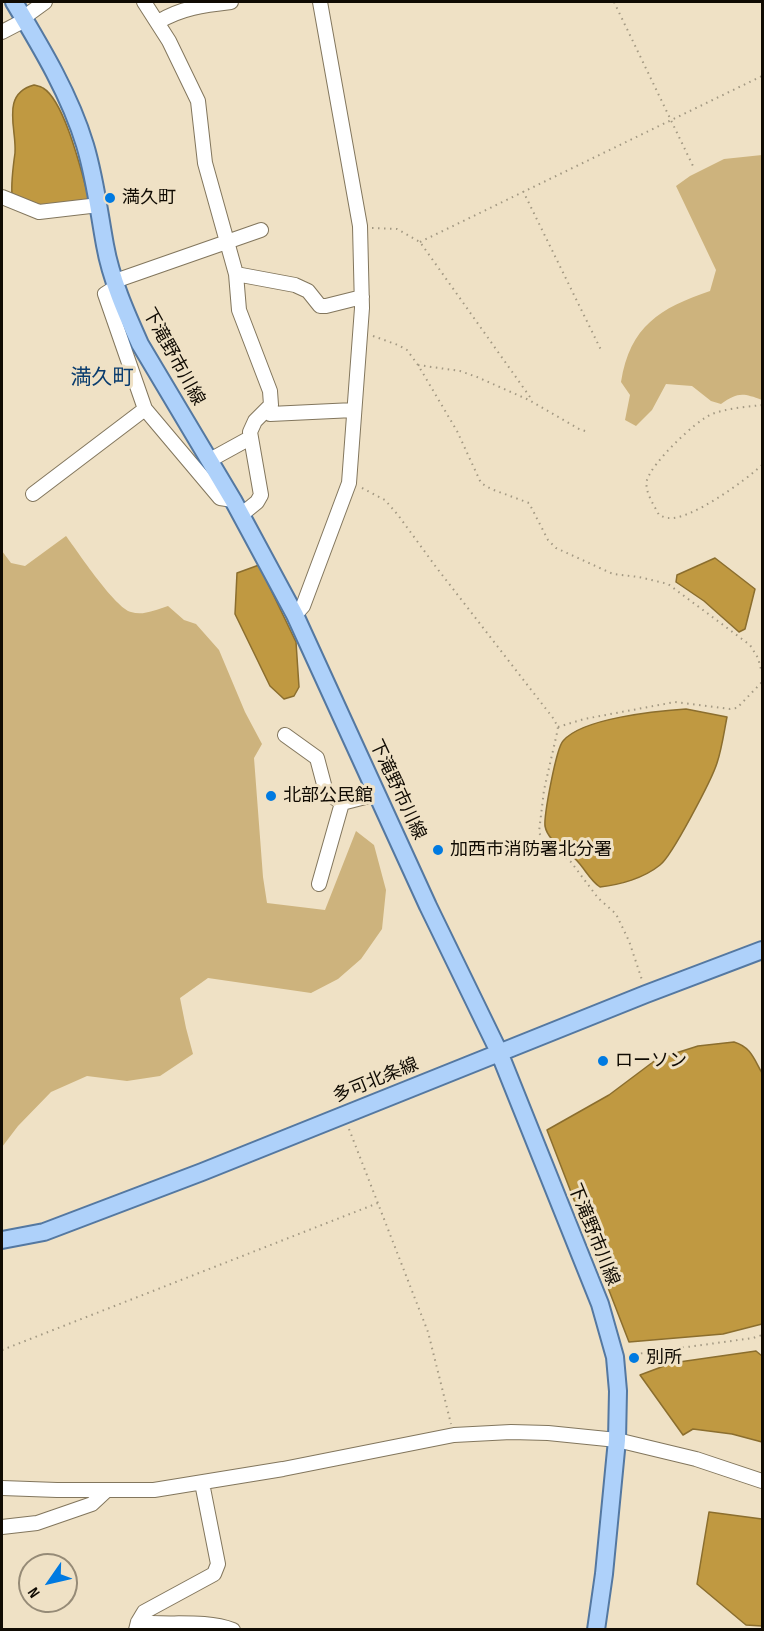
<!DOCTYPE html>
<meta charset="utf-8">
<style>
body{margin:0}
#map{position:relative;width:764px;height:1631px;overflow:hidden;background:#efe1c5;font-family:"Sofia Sans Condensed",sans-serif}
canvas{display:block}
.frame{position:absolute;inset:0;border:3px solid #100b03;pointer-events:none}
.north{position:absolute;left:18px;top:1553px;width:60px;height:60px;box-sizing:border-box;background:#efe1c5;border:2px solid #968b77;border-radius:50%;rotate:236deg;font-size:16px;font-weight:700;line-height:24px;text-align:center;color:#100b03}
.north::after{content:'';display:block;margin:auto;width:21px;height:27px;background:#007ae1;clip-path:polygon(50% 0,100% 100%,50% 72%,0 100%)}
</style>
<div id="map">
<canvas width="764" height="1631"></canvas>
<div class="frame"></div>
<div class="north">N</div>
</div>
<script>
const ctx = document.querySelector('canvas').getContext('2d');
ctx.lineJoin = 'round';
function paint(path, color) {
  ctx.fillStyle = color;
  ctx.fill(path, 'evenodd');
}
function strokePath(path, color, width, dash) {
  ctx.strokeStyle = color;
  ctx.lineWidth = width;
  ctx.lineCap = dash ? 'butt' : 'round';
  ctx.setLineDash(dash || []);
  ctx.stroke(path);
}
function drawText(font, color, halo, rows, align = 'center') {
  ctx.font = font + ' "Sofia Sans Condensed","Noto Sans JP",sans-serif';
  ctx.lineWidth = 6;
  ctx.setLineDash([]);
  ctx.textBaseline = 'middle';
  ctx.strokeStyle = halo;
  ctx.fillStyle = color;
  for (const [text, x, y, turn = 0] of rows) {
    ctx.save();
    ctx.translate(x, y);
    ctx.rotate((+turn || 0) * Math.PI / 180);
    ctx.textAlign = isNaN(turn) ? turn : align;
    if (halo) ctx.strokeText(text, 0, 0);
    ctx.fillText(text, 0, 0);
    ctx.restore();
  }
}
paint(new Path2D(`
 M762 155V400C743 393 738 392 721 404L711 401 692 386 666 384 652 410 636 426 625 420 630 395 621 382C630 326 660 308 710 291L716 270 676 186 690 176 724 159Z
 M66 536C78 552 115 608 131 612 143 616 155 610 168 606L184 620 196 624 219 650 245 712 262 744 254 758 263 877 267 903 325 910 356 831 374 845 386 890 382 929 361 959 338 979 311 993 208 978 180 998 186 1028 193 1054 160 1076 127 1081 87 1076 51 1092 18 1126 2 1147V551L11 563 25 566Z`), '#cdb37d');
const water = new Path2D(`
 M34 85C37 86 40 86 43 88 65 101 82 174 89 199L69 204 40 206 12 195C11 181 13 167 15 153 17 129 0 94 34 85Z
 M715 558 755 589 745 629 739 632 704 601 676 582 677 575Z
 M259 565 296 642 299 687 294 696 284 699 270 686 235 614 237 573Z
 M686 709 727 717C724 732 722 748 717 763 712 779 672 856 660 865 644 878 620 885 600 887 591 881 586 871 579 863 570 851 548 843 545 826 544 815 556 749 563 741 582 718 657 711 686 709Z
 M734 1042C751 1047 754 1059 762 1073V1324L723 1334 629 1342 547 1130 609 1095 657 1059 698 1046Z
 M756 1351 762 1356V1442L732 1434 693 1429 683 1435 640 1375 672 1363Z
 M709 1512 762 1519V1626L746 1625 697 1584Z`);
paint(water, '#c09941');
strokePath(water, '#8b6e2e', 1.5);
const minor = new Path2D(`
 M144 2 169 41 198 101 205 163 236 274 239 310 270 391 271 405 255 421 250 432 261 495 257 502 241 515
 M23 18 45 2
 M158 22C181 8 204 5 231 2
 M2 32 25 20
 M2 197 39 212 99 205
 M236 274 295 285 308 291 320 306H326L362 297
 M115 281 261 230
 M116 287 105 294 145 409 220 498 233 500
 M266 411 270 414 354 410
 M210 460 250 438
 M33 494 145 409
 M295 615 303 606 349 483 362 308 360 226 320 2
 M285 735 317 758 326 792 342 803
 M319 884 342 803 377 794
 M2 1488 57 1490H154L283 1469 454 1435 511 1432 548 1433 617 1440 696 1459 762 1481
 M2 1527 37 1523 92 1504 107 1490
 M138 1622C169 1626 203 1619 233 1630
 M136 1630 138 1622 144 1612 214 1574 218 1564 202 1483`);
const major = new Path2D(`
 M14 2C41 47 70 95 85 145 95 178 99 212 105 245 111 279 126 313 140 344L233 500 295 615 428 906 499 1052 600 1304 615 1357 618 1391 617 1440 604 1574 596 1630
 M2 1240 44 1232 202 1172 646 994 762 950`);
strokePath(minor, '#82765d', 16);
strokePath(major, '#5478a1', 20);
strokePath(new Path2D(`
 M614 2 693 166
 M523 191 602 352
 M372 228 397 229 420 242 530 397 529 400
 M420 242 762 76
 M373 336 398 345 407 350 418 365 457 431 481 483 491 489 529 503 548 540 556 548 613 574 639 577 668 584 750 645 758 658 762 673
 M418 365 460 371 477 377 529 400 579 429 588 432
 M762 405C746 407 728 408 712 414 695 421 652 463 647 480 644 491 654 505 659 515 662 516 665 518 668 518 690 521 746 480 762 465
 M362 488 385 500 398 515 436 567 553 718 558 727 557 733 544 790 539 832 542 839 571 862 598 898 616 914 629 941 642 980
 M558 727 584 719 675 702 730 709 737 708 762 682
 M349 1129 428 1332 451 1424
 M2 1350 378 1203
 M629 1355 753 1338 762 1335`), '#a39983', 2, [1.5, 4.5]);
strokePath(minor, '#fff', 14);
strokePath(major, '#aed1fa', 16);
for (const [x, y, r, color] of [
 [110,198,6,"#007ae1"],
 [271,796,6,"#007ae1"],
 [438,850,6,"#007ae1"],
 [603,1061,6,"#007ae1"],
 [634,1358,6,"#007ae1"]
]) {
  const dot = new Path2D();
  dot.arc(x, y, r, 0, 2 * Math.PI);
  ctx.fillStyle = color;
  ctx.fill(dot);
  strokePath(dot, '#efe1c5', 2);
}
drawText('18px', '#100b03', '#efe1c5', [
 ["満久町",122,198],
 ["北部公民館",283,796],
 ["加西市消防署北分署",450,850],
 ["ローソン",615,1061],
 ["別所",646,1358]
], 'left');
drawText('18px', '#100b03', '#efe1c5', [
 ["下滝野市川線",173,357,61],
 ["下滝野市川線",397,790,65],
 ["多可北条線",376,1081,-22],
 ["下滝野市川線",593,1235,68]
]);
drawText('21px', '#0a3c6e', '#efe1c5', [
 ["満久町",102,379]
]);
</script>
